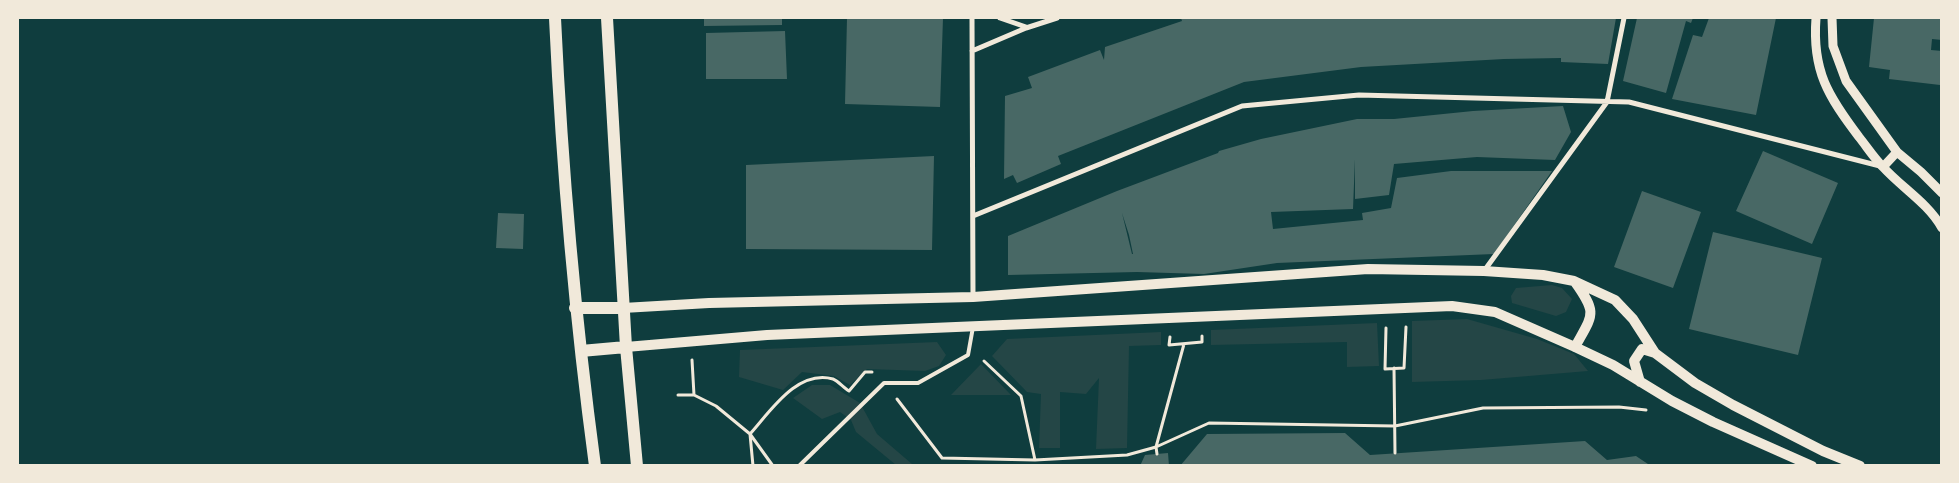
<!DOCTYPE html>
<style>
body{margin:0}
#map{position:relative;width:1959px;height:483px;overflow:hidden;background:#0f3d3e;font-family:"DejaVu Sans",sans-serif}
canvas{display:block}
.frame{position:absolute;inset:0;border:19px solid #f1e9da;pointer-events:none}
</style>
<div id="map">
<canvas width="1959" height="483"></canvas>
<div class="frame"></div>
</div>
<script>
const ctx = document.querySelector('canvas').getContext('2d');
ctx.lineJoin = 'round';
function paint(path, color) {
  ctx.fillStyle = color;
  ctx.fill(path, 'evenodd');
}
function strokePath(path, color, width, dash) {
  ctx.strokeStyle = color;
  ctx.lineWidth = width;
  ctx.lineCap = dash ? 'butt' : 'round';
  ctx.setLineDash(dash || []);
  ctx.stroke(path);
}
paint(new Path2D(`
 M1552 285 1562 288 1572 299 1566 312 1556 316 1512 303 1511 296 1516 288Z
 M1467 319 1537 339 1574 354 1588 371 1481 380 1412 382V321Z
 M1377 323 1379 366 1347 367V342L1211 345V330Z
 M1161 332V345L1129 346 1127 448 1096 449 1099 378 1086 394 1060 392V448H1039L1041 394 1027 392 992 356 1007 339Z
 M937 342 946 355 939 366 925 371 867 369 850 385 834 376 802 372 783 390 739 377 740 350Z
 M981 364 1011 395H951Z
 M812 385H830L860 403 877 434 912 464 910 465H896L856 432 851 420 840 412 822 419 793 398Z`), '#244646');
paint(new Path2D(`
 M704 18H782V25L704 26Z
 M847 18H943L940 107 845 104Z
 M1181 18H1616L1608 64 1561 62V58L1504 59 1361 67 1244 82 1058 156 1061 164 1017 183 1013 175 1004 179 1005 96 1032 88 1028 77 1100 50 1104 60 1105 47 1182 21Z
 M1637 18H1693L1691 23 1686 21 1666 93 1623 81Z
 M1709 18H1776L1756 115 1672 99 1693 35 1702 37Z
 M1874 18H1942V40L1932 39 1931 50 1942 51 1940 85 1889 79 1890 70 1869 67Z
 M785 31 787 79H706V33Z
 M1563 106 1571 132 1555 160 1477 157 1394 164 1389 195 1355 199V159L1353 209 1271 212 1273 229 1363 220 1362 213 1391 208 1397 178 1451 171H1552L1494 254 1277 263 1204 274 1137 272 1008 275V236L1117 191 1218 153 1219 151 1261 139 1357 119H1394L1473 111ZM1122 213 1129 235 1133 254H1132Z
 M1763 151 1838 183 1812 244 1736 211Z
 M934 156 932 250 746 249V165Z
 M1642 191 1701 212 1673 288 1614 267Z
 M498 213 524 214 523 249 496 248Z
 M1713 232 1822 258 1798 355 1689 329Z
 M1345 433 1370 455 1585 441 1607 460 1636 456 1651 466H1180L1207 434Z
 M1168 453 1169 466H1140L1145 455Z`), '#486865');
strokePath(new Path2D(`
 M1386 328 1385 369 1404 368 1406 327
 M1170 337 1169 345 1202 342V336
 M692 360 694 395
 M984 361 1021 396 1035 460
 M1394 368 1395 453
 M678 395H694L716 406 750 434 753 466
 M897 399 942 458 1035 460 1127 455 1156 447 1209 423 1395 426 1483 408 1619 407 1646 410
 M1157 454 1156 447 1184 344
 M773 466 750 434C770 412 797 369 833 379 838 381 844 388 849 391L865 372H872`), '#f1e9da', 3);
strokePath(new Path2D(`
 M799 466 884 383H918L968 355 973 327`), '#f1e9da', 4);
strokePath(new Path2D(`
 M972 18 973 297
 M1000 18 1026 27
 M972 51 1026 28 1057 18
 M973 216 1242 106 1359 95 1629 102 1880 166
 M1484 271 1607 102 1624 18`), '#f1e9da', 5);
strokePath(new Path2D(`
 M1816 18C1812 71 1828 96 1859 137 1867 147 1874 158 1883 167 1902 188 1928 203 1942 228
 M1832 18 1833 46 1846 81 1897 152 1921 172 1942 193
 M1883 167 1897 152`), '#f1e9da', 9);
strokePath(new Path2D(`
 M1575 282C1598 314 1593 314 1575 347
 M623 308 709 303 973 297 1368 269 1484 271 1543 275 1574 281 1615 300 1633 319 1655 353 1695 383 1733 405 1823 451 1860 466
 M626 347 767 335 1452 306 1495 312 1575 347 1613 365 1672 401 1713 422 1812 466
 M1640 382 1634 361 1642 349 1655 353`), '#f1e9da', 10);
strokePath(new Path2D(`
 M555 18C562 168 575 317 595 466
 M607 18 626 347 637 466
 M575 308H623
 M581 351 626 347`), '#f1e9da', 12);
</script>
